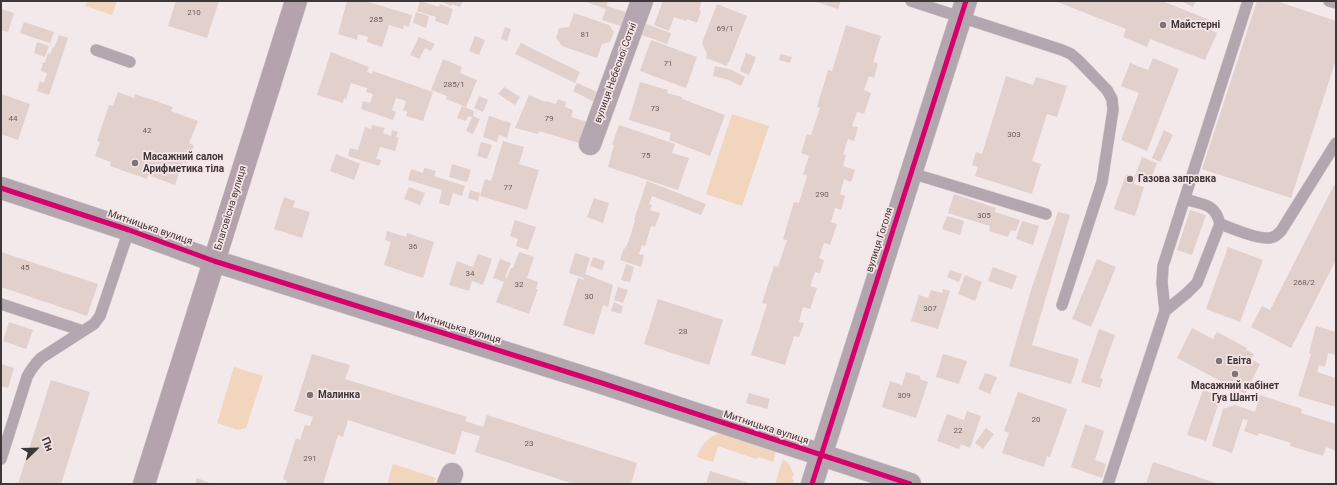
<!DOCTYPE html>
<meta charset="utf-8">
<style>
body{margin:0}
#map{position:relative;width:1337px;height:485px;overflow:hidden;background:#f3e8ea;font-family:Roboto,sans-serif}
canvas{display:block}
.frame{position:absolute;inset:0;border:2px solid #3e3738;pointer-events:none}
.north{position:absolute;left:16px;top:429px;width:40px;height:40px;-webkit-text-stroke:3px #f7e4e6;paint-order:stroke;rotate:67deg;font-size:11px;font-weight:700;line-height:16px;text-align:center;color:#3e3738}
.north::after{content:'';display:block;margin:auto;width:14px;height:18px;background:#3e3738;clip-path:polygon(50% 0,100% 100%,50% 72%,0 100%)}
</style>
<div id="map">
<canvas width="1337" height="485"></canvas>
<div class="frame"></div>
<div class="north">Пн</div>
</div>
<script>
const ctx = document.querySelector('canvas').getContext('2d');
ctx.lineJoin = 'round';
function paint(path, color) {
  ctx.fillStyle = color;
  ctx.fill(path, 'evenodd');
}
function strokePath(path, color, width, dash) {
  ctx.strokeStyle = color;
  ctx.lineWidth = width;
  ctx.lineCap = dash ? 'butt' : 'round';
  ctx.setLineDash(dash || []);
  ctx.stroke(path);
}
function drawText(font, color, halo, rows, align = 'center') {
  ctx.font = font + ' Roboto,sans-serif';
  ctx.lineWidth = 3.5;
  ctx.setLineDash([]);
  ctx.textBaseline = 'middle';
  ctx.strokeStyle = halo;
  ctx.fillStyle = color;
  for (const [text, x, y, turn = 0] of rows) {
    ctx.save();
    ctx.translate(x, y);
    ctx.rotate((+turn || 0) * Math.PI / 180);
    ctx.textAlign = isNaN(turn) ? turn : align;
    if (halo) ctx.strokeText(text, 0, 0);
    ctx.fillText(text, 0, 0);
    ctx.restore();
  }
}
paint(new Path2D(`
 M87 1H117L112 15 85 6Z
 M732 114 769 126 742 206 706 194Z
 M234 367 263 376 246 428 238 430 217 423Z
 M719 433 776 451 773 462 759 457 756 459 718 446 713 462 697 457C701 445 707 438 719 433Z
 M783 459 789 464 794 475 791 478 794 480 793 484H775Z
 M393 464 436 478 434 484H387Z`), '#f2d5bd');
paint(new Path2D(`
 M176 1H219L207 38 168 26Z
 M347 1H365L412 15 409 27 404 25 403 29 389 25 382 47 367 42 368 37 358 34 357 40 338 34Z
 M420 1 439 7 440 4 453 9 448 25 435 21 436 17 417 11Z
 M440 1H463L460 7 452 4 451 6Z
 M584 1H608L606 9Z
 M663 1H702L699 10 701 11 697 23 687 19 686 21 674 17 669 31 654 25Z
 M814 1H841L838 9Z
 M1055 1H1162L1212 21 1209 29 1217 33 1205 60 1150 39 1147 47 1123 37 1126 29Z
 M1180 1H1196L1193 7Z
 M1257 1H1276L1336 21V60L1291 198 1202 169Z
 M717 4 747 16 729 62H728L727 66 706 58 707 54 702 43Z
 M607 6 626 12 621 26 602 20Z
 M1 9 14 13 8 32 1 30Z
 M416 12 429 16 426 28 413 23Z
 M574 13 609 25 614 32 610 42 602 44 597 58 562 46 556 38 559 28 569 27Z
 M24 22 54 32 50 43 20 33Z
 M646 24 671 33 667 44 642 35Z
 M846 25 881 36 873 62 878 63 874 78 869 76 864 90 871 93 864 114 857 112 852 126 858 127 854 141 848 139 843 154 846 155 843 166 855 170 851 182 844 179 840 194 845 196 841 210 835 208 831 222 837 224 830 245 824 243 819 258 824 260 820 273 815 272 810 286 817 288 810 309 803 307 799 322 804 323 799 337 794 336 785 365 751 355 767 304 762 303 774 266 778 267 787 240 783 239 794 202 799 203 807 176 803 174 809 156 801 153 807 134 811 135 820 108 817 107 828 70 832 71Z
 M505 27 511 29 507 41 501 39Z
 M59 35 68 38 49 95 37 91 40 81 44 83 47 73 41 71 43 62 45 63 48 53 50 54 53 47 54 48Z
 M475 36 485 40 479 55 469 51Z
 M419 37 435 44 431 51 425 48 419 59 410 55Z
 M651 40 697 57 686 88 640 71Z
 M37 42 49 46 45 57 34 53Z
 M521 43 580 72 575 83 515 54Z
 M331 52 369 67 367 72 372 74 373 71 433 92 423 121 406 116 407 112 403 110 406 101 396 98 392 110 396 112 393 120 361 109 363 101 370 103 373 94 366 92 367 88 351 83 346 99 344 98 343 103 317 95Z
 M746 53 756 57 749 75 740 71Z
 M781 54 792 57 790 63 779 60Z
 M1153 58 1179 69 1147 151 1121 140 1139 93 1121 86 1130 63 1148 70Z
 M443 59 462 67 460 73 477 80 466 107 446 99 447 96 431 90Z
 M715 66 732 70 745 77 741 86 729 80 713 76Z
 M1006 76 1033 85 1036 77 1067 86 1057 117 1047 114 1032 161 1041 164 1032 194 975 176 978 167 972 165 976 152 982 154Z
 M640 82 668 90 667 93 682 97V99L725 115 710 156 669 140 671 133 629 120Z
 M577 83 602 94 598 104 573 91Z
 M504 87 520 97 515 105 498 94Z
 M118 92 134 98 135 94 173 107 171 111 198 121 189 143 194 145 187 164 183 162 175 185 148 175 147 179 110 166 111 162 95 156 100 142 97 141 109 105 113 106Z
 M1 94 30 104 18 140 1 134Z
 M529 95 545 102V101L556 104 558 99 566 102 565 107 573 110 571 117 588 122 582 144 539 131 538 134 515 128Z
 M479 96 488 100 483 112 474 108Z
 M462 106 474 111 473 116 480 119 473 134 466 131 472 117 468 116 466 121 457 118Z
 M489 116 511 123 507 138 499 135 497 142 483 137Z
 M372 125 385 128 383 133 391 136 392 130 398 132 396 137 399 138 395 151 380 147 376 159 381 160 379 166 348 156 350 148 358 150 365 127 371 129Z
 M619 125 675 144 672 153 689 158 678 190 608 167 614 145H612Z
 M1164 130 1173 135 1160 162 1152 158Z
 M503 141 524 147 519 164 539 170 527 210 480 196 485 179 491 181Z
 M481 142 492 145 487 159 477 156Z
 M336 154 360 164 354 180 330 171Z
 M1142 157 1157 163 1150 181 1135 176Z
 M452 164 471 170 467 182 449 177Z
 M424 168 436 171 434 176 465 186 462 196 453 193 449 206 439 203 442 190 408 180 411 169 423 173Z
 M1126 174 1136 177 1134 184 1144 187 1135 216 1114 209Z
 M647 181 706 204 701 215 652 196 649 204 652 205 650 210 660 213 655 227 651 226 645 246 642 245 639 254 644 255 641 267 620 260 624 248 625 249 629 240 635 221 634 220Z
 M1334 185 1336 186V260L1291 348 1251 327 1262 306 1270 310Z
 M409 187 425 193 420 205 404 199Z
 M470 190 480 193 478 201 468 198Z
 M954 194 996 208 995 212 1020 220 1016 231 1011 230 1008 237 989 231 990 226 948 213Z
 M284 197 295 201 293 207 310 212 302 238 274 229Z
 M594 198 609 203 603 223 587 217Z
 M1190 210 1206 215 1192 255 1177 250Z
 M1058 212 1070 215 1032 345 1079 359 1071 384 1009 366 1032 287Z
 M947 216 964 221 960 235 942 229Z
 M515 220 536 227 528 250 516 246 518 239 510 236Z
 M1022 221 1039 226 1033 245 1016 239Z
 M387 231 406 237 407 233 434 242 423 278 384 265 391 242 385 240Z
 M1228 247 1263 260 1240 322 1206 309Z
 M1 252 98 284 87 316 1 287Z
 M519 252 534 257 527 278 538 282 536 289H538L529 314 496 302 504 282 493 278 500 259 511 263 505 277 507 278 511 268H513Z
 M575 253 590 258 585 274 613 285 608 307 603 305 594 335 563 325 578 278 584 280V278L569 273Z
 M478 254 492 259 483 285 472 281 469 291 449 285 457 261 473 267Z
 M593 257 605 261 602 270 590 266Z
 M1097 259 1116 267 1091 327 1072 319Z
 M626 264 634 267 630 282 621 280Z
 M993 267 1017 276 1012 289 988 281Z
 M950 270 962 274 959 282 947 277Z
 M965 275 982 282 975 301 958 294Z
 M618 287 628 290 623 303 614 300Z
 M943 289 950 291 938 329 911 321 919 295 928 298 931 290 942 293Z
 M658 299 723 320 709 365 644 344Z
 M614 302 623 306 621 314 611 311Z
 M9 322 33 330 26 349 3 341Z
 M1316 326 1336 332V355L1328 353 1325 367 1319 365 1317 372 1336 378V407L1298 396 1311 354 1309 353Z
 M1192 328 1213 339 1217 332 1247 348 1246 350 1254 354 1251 359 1260 364 1245 394 1177 358Z
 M1099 329 1115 335 1100 378 1103 379 1100 388 1081 382Z
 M312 354 350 365 345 379 467 417 465 421 483 427 487 415 637 463 631 484H574L475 452 480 436 462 431 455 455 348 420 343 437 338 435 323 484H286L287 481 283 479 296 438 300 440 305 425 310 426 313 417 294 411Z
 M943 354 967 361 959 384 936 377Z
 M1 364 14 368 8 388 1 386Z
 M906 372 920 376V379L928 382 916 418 882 407 890 381 902 385Z
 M985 373 997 377 990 394 978 389Z
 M51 380 90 392 61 484H18Z
 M1203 390 1221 396 1206 441 1187 435Z
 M1018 392 1067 409 1050 457 1047 456 1044 467 1002 453 1009 433 1004 431Z
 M749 393 770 399 767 409 746 403Z
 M1260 395 1302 409 1301 413 1336 424V451L1326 447 1323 456 1290 446 1291 443 1259 433 1258 436 1244 431 1248 420 1243 419 1232 453 1212 446 1223 409 1235 405 1255 412Z
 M967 411 981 416 970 448 961 444 959 449 937 441 947 414 964 420Z
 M1085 424 1104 431 1095 460 1106 464 1102 478 1071 467Z
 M986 428 994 434 983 449 975 443Z
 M1153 462 1219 484H1146Z
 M710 471 752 484H706Z
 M197 478 212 484H195Z`), '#e2d0cd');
const service = new Path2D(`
 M911 1 1062 50 1071 54 1078 60 1107 90 1112 99 1113 110 1102 182 1062 305
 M1329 1 1336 3
 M96 50 130 62
 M911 173 1046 214
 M1185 199C1203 205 1215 203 1220 224
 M1 304 83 331 41 358C35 364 31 369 27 377L1 459
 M1165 311 1187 293 1197 283 1220 224C1232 228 1262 242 1273 237 1276 236 1279 233 1281 231L1336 143
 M83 331 94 324 100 316 129 230
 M1108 484 1165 311 1162 283 1163 266 1248 1`);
const minor = new Path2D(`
 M590 144 642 1
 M1 188 129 230 214 261 599 382 910 484
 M448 484 452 474
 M812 484 966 1`);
const secondary = new Path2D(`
 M144 484 296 1`);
strokePath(service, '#cec5c7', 12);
strokePath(minor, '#cec5c7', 23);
strokePath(secondary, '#cec5c7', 23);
strokePath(service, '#b4a6ae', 11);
strokePath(minor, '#b4a6ae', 22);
strokePath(secondary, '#b4a3ad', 22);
strokePath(new Path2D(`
 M1 188 129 230 214 261 599 382 910 484
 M812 484 966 1`), '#d6006c', 5);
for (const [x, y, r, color] of [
 [1163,25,4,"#7d7576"],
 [135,163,4,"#7d7576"],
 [1130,179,4,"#7d7576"],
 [1219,361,4,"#7d7576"],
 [1235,374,4,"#7d7576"],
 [310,395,4,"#7d7576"]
]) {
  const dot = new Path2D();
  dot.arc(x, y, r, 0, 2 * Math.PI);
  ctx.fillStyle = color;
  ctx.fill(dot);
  strokePath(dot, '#f7e4e6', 1.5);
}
drawText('8px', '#685e5e', null, [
 ["210",194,13],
 ["285",376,20],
 ["69/1",725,29],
 ["81",585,35],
 ["71",668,64],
 ["285/1",454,85],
 ["73",655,109],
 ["44",13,119],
 ["79",549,119],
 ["42",147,131],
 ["303",1014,135],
 ["75",646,156],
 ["77",508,188],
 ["290",822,195],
 ["305",984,216],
 ["36",413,247],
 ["45",25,268],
 ["34",470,274],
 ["268/2",1304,283],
 ["32",519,285],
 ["30",589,297],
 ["307",930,309],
 ["28",683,332],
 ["309",904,396],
 ["20",1036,420],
 ["22",958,431],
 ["23",529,444],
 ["291",310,459]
]);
drawText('bold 10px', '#3e3738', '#f7e4e6', [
 ["Майстерні",1171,25],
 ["Масажний салон",143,157],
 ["Арифметика тіла",143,169],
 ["Газова заправка",1138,179],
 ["Евіта",1227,361],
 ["Масажний кабінет",1235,386,"center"],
 ["Гуа Шанті",1235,398,"center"],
 ["Малинка",318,395]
], 'left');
drawText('10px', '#3e3738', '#f7e4e6', [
 ["вулиця Небесної Сотні",616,73,-70],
 ["Благовісна вулиця",231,208,-73],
 ["Митницька вулиця",150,228,19],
 ["вулиця Гоголя",880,240,-72],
 ["Митницька вулиця",458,328,17],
 ["Митницька вулиця",766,428,18]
]);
</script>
